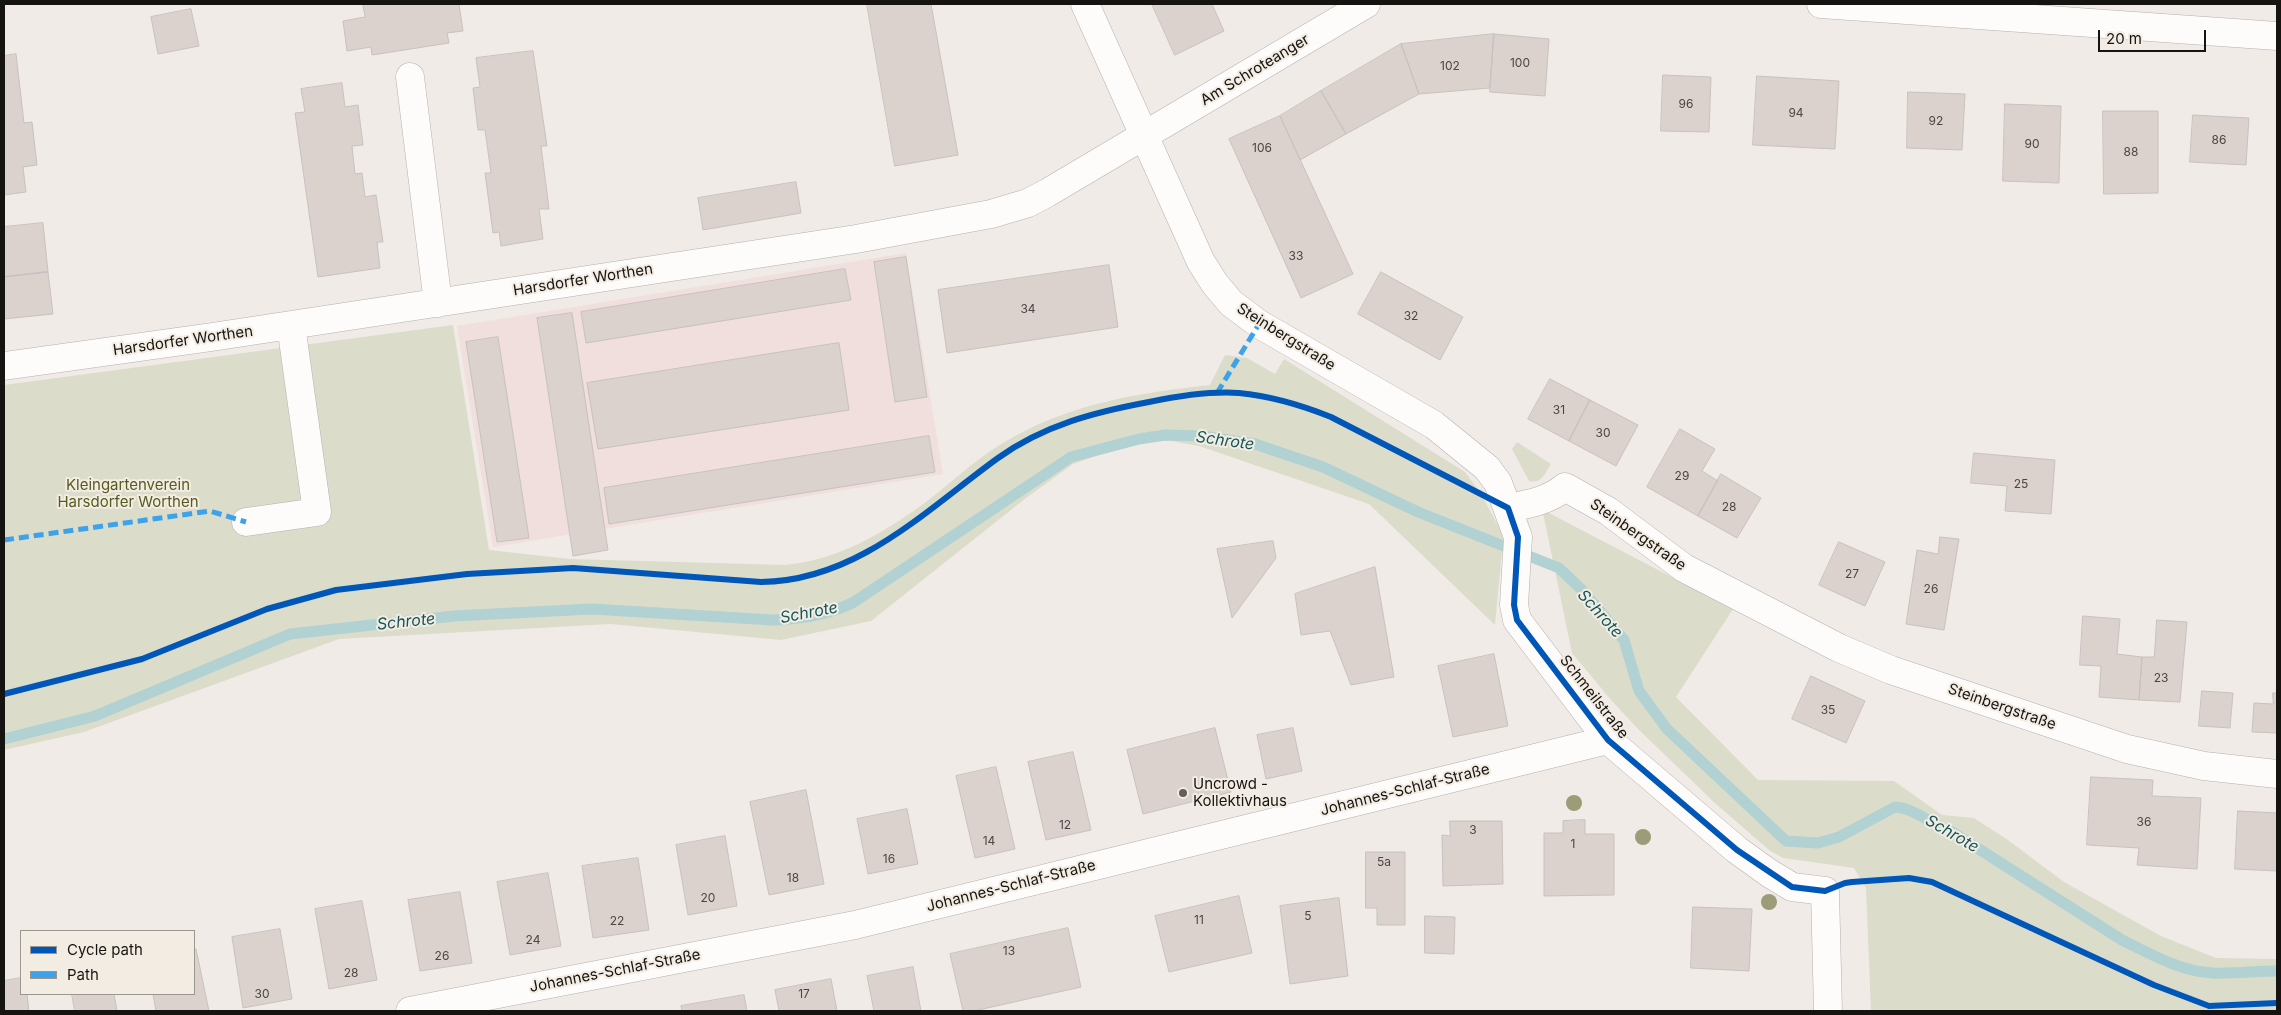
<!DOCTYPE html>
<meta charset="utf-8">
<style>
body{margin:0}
#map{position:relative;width:2281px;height:1015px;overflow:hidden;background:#f0ebe6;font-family:Inter,sans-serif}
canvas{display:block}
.frame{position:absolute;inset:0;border:5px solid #161411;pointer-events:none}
.legend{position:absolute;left:20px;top:930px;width:175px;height:65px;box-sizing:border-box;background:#f3ece3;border:1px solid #9b968f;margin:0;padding:6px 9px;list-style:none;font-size:15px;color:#161411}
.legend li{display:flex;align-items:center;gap:10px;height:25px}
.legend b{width:25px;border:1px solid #9b968f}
.scale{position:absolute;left:2098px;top:30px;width:108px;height:22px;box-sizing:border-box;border:2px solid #161411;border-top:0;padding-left:6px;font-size:15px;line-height:18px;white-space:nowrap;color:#161411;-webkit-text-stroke:4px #f3ece3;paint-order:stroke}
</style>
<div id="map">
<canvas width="2281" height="1015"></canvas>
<div class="frame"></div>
<ul class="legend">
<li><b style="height:6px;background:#0057b8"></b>Cycle path</li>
<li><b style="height:6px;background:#3da2ea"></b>Path</li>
</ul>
<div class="scale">20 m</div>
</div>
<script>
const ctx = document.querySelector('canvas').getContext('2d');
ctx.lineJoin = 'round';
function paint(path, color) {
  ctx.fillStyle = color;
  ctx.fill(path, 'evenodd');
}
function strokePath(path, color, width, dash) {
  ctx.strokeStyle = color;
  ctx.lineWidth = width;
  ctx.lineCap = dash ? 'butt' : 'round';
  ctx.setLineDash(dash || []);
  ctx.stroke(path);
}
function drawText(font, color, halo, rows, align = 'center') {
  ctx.font = font + ' Inter,sans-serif';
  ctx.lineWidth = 4;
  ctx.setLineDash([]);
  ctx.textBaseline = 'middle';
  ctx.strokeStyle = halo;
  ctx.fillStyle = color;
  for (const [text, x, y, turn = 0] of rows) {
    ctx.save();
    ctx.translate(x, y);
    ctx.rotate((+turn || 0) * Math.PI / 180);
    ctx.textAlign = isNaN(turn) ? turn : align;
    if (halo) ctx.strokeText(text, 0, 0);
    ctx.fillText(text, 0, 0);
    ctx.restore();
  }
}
paint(new Path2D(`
 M906 253 943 474 493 547 457 326Z`), '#f0dfdc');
paint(new Path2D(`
 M453 325 489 550 570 559 785 565C837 560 880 535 922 505 949 485 974 460 1003 443 1067 404 1137 393 1210 385L1225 355 1247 358 1275 374 1284 359 1465 472 1480 492 1502 533 1503 540 1495 625 1369 504 1199 446 1171 441H1153L1113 450 1073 464 1026 498 871 621 781 640 611 624 339 639 84 732 4 750V385Z
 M1517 442 1551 464C1545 473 1542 484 1529 481L1512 449Z
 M1543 513H1549L1733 609 1676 697 1758 780 1894 781 1942 815 1974 818 2008 840 2064 882 2161 936 2216 958 2277 959V1011H1871L1866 888 1854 868 1783 858 1769 850 1716 804 1637 728 1611 700 1572 653Z`), '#dcdccb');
strokePath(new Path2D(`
 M4 739 95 716 290 634 454 616 592 609 772 620C801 619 829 615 854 602L1071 457 1139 439 1165 435 1202 436 1255 444 1323 467 1418 512 1559 568 1582 590 1624 640 1639 691 1667 729 1786 841 1818 843 1839 837 1895 807C1914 808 1933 825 1952 832L2122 940C2150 954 2180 971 2212 973 2233 974 2256 971 2277 971`), '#b1d1d2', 11);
const building = new Path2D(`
 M363 4H459L463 31 447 33 449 43 372 55 371 47 347 51 343 21 365 17Z
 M867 4H931L958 155 895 166Z
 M1152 4H1212L1224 31 1175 55Z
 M191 9 199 46 158 54 151 17Z
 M1494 34 1549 39 1545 96 1490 92Z
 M1494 34 1490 88 1419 94 1401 44Z
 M1401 44 1419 94 1346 134 1321 91Z
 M533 51 547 146H541L549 209H539L543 239 501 246 499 232 493 233 485 173H491L485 130H478L473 88 480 87 476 58Z
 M16 54 24 123 32 122 37 165 23 167 26 192 4 195V56Z
 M1663 75 1711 77 1709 132 1661 131Z
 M1757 76 1839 81 1835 149 1753 145Z
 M342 83 345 107 358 105 363 145 352 146 355 174 362 173 365 197 376 195 383 242H377L380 268 318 277 295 113 305 112 301 89Z
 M1321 91 1346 134 1300 160 1280 116Z
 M1908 92 1965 94 1962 150 1907 148Z
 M2005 104 2061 106 2059 183 2003 181Z
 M2103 111H2158V193L2104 194Z
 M2193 115 2249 118 2246 165 2190 162Z
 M1280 116 1353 274 1301 298 1229 139Z
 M796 182 801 213 703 230 698 198Z
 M43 223 48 272 4 277V227Z
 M906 257 927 397 895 402 874 262Z
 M1109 265 1118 327 947 353 938 290Z
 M845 269 851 300 586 343 581 312Z
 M48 272 53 314 4 319V277Z
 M1381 272 1463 317 1440 360 1358 314Z
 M572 313 608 550 573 556 537 318Z
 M498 337 529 538 497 542 466 342Z
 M839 343 849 410 598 449 587 383Z
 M1550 379 1590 400 1569 441 1528 419Z
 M1590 400 1638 425 1616 466 1569 441Z
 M1680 429 1715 449 1702 471 1718 481 1698 516 1647 487Z
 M929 436 935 472 609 524 604 488Z
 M1974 453 2055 460 2051 514 2005 511 2007 486 1971 483Z
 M1721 474 1761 498 1737 538 1698 516Z
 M1940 537 1959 539 1944 630 1906 624 1917 550 1938 554Z
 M1273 541 1276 558 1232 618 1217 549Z
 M1839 542 1885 562 1865 606 1819 585Z
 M1375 567 1394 677 1351 685 1330 631 1301 635 1295 594Z
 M2083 616 2120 619 2117 654 2142 657 2139 700 2099 697 2101 666 2080 665Z
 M2157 620 2187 622 2180 702 2139 700 2142 657H2154Z
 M1494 654 1508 726 1453 737 1438 666Z
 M1811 676 1865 701 1846 743 1792 719Z
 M2202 691 2233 693 2230 728 2199 726Z
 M2273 693H2277V733L2252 732 2254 703 2273 704Z
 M1215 728 1231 792 1143 814 1127 750Z
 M1293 728 1302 771 1266 779 1257 735Z
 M1073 752 1091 830 1046 840 1028 762Z
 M996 767 1015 849 975 858 956 776Z
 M2091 777 2153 780 2152 796 2201 798 2197 869 2137 865 2139 848 2087 845Z
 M806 790 824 884 769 895 750 802Z
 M907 809 918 864 868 874 857 819Z
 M2238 811 2277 813V871L2235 869Z
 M1585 820V834H1614V895L1544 896V833H1563V821Z
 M1450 821H1502L1503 884 1443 886 1442 835 1450 836Z
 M725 836 737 906 688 915 676 845Z
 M1366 852H1405V925H1377V908H1366Z
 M638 858 649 930 593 938 582 866Z
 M548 873 561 946 510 955 497 882Z
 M460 892 472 963 420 971 408 900Z
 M1239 896 1252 953 1169 972 1155 916Z
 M1339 898 1348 976 1290 984 1280 906Z
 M362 901 377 980 329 989 315 909Z
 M1693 907 1752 909 1749 971 1691 968Z
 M1425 916 1455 917 1454 954 1425 953Z
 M1068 928 1081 987 974 1011H963L950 954Z
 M280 929 292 999 243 1008 232 937Z
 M194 949H196L209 1011H156L153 994H194Z
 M913 967 921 1011H874L867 976Z
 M21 978V994H27L29 1011H4V981Z
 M831 979 837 1011H779L775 990Z
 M72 994H114L117 1011H75Z
 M744 995 747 1011H682L681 1006Z`);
paint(building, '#dbd1cd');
strokePath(building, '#c6c2c0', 1);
const minor = new Path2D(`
 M1085 4 1201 262 1215 284 1231 303 1259 324 1434 425 1487 468 1498 483 1518 537 1514 605 1517 620 1608 740 1737 850 1769 873 1792 887 1825 891 1828 1011
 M1821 4 2277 36
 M410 77 438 303
 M4 366 212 337 856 239 991 214 1028 203 1047 193 1366 4
 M1508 508C1529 504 1548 501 1565 487L1608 511 1684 568 1839 648 1891 670 2127 749 2204 766 2277 774
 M246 522 317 512 291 325
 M410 1011 855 925 1608 740`);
strokePath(minor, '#b4b1ad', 29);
strokePath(minor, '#fdfcfb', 28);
strokePath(new Path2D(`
 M1217 393 1259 324
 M4 540 210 511 246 522`), '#3da2ea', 5, [10, 5]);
strokePath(new Path2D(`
 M4 694 142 659 267 609 336 590 467 574 573 568 761 582C857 581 926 510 998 458 1044 425 1095 412 1149 402 1178 396 1209 391 1239 393 1271 396 1301 405 1331 417L1508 508 1518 537 1514 605 1517 620 1608 740 1737 850 1792 887 1825 891 1845 883 1852 882 1909 878 1932 882 2154 985 2209 1006 2277 1003`), '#0057b8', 6);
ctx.fillStyle = '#9c9c79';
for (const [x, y] of [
 [1574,803],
 [1643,837],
 [1769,902]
]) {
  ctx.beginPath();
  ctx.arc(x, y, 8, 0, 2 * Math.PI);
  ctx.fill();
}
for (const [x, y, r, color] of [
 [1183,793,5,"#625f5c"]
]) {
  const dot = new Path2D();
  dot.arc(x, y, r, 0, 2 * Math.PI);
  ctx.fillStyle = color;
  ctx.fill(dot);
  strokePath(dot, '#f3ece3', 2);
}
drawText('12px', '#4a4643', null, [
 ["100",1520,63],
 ["102",1450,66],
 ["96",1686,104],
 ["94",1796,113],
 ["92",1936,121],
 ["86",2219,140],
 ["90",2032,144],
 ["106",1262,148],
 ["88",2131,152],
 ["33",1296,256],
 ["34",1028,309],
 ["32",1411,316],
 ["31",1559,410],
 ["30",1603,433],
 ["29",1682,476],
 ["25",2021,484],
 ["28",1729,507],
 ["27",1852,574],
 ["26",1931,589],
 ["23",2161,678],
 ["35",1828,710],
 ["36",2144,822],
 ["12",1065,825],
 ["3",1473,830],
 ["14",989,841],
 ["1",1573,844],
 ["16",889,859],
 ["5a",1384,862],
 ["18",793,878],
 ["20",708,898],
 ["5",1308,916],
 ["11",1199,920],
 ["22",617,921],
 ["24",533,940],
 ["13",1009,951],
 ["26",442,956],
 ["28",351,973],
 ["30",262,994],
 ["17",804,994]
]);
drawText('15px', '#161411', '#f3ece3', [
 ["Am Schroteanger",1255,70,-31],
 ["Harsdorfer Worthen",583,280,-9],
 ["Steinbergstraße",1286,337,32],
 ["Harsdorfer Worthen",183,341,-8],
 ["Steinbergstraße",1638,535,35],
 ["Schmeilstraße",1594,697,52],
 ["Steinbergstraße",2002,707,19],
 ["Johannes-Schlaf-Straße",1405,790,-14],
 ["Johannes-Schlaf-Straße",1011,886,-14],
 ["Johannes-Schlaf-Straße",615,971,-11]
]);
drawText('15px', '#585b1f', '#f3ece3', [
 ["Kleingartenverein",128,485],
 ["Harsdorfer Worthen",128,502]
]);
drawText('15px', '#161411', '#f3ece3', [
 ["Uncrowd -",1193,784],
 ["Kollektivhaus",1193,801]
], 'left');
drawText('italic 16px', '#12575a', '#f3ece3', [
 ["Schrote",1225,441,8],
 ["Schrote",809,613,-11],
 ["Schrote",1600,614,48],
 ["Schrote",406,622,-6],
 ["Schrote",1952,834,30]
]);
</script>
